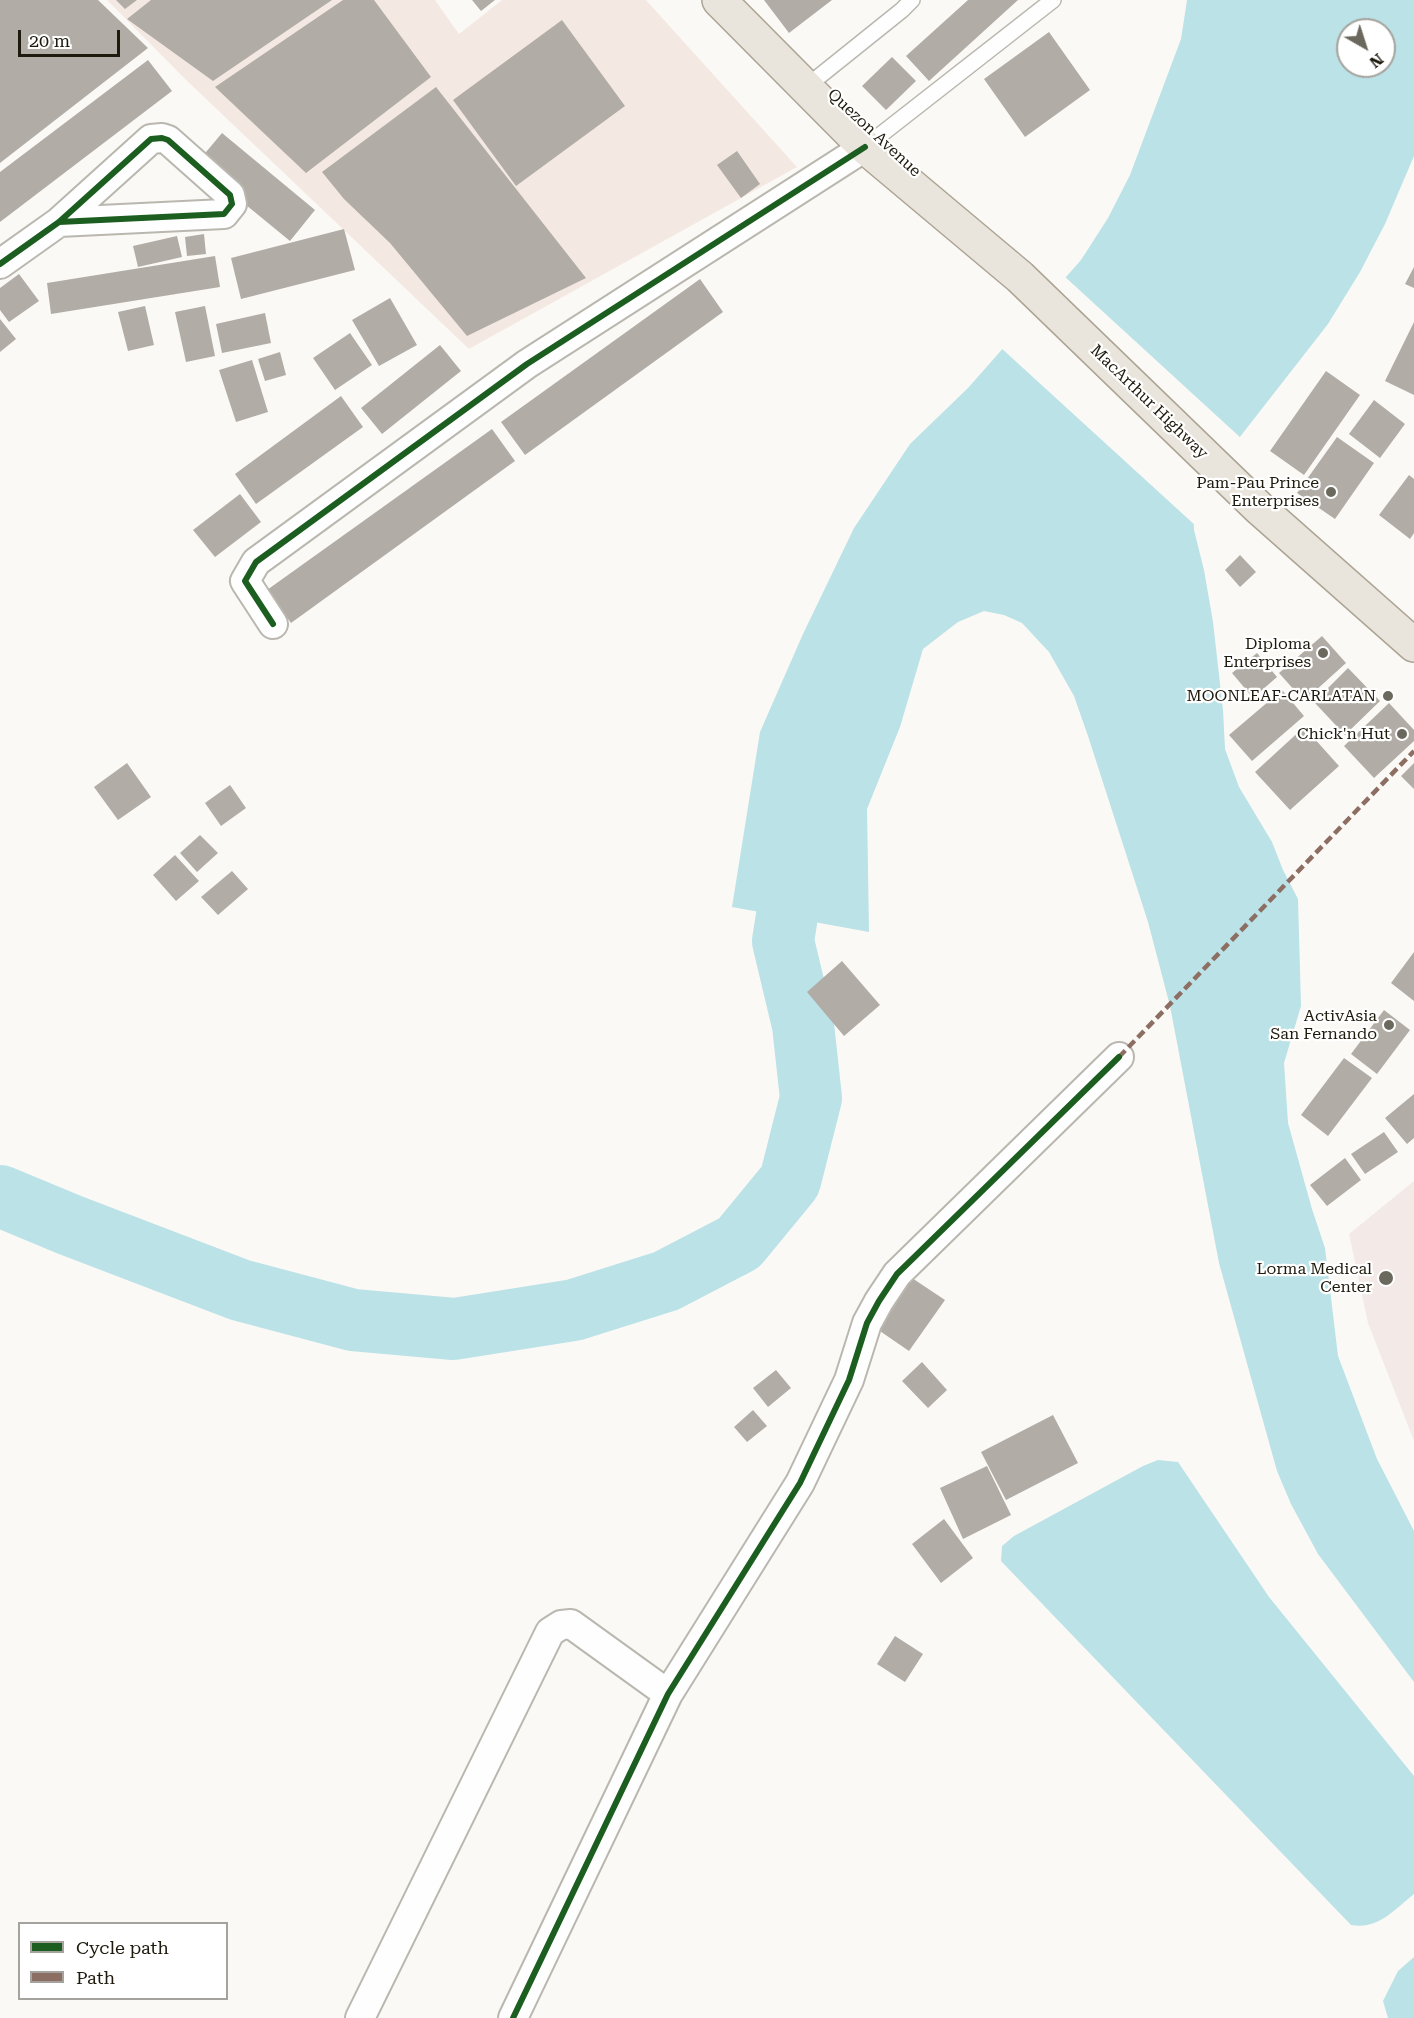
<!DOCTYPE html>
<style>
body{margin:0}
#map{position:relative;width:1414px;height:2018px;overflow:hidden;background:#fbf9f5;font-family:"Roboto Serif",serif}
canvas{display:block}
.legend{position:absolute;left:18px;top:1922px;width:210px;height:78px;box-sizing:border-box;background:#fff;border:2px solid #a5a39e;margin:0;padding:8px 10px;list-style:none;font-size:18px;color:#1e1a0d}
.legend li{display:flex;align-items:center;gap:12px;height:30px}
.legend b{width:30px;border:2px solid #a5a39e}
.north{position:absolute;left:1336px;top:18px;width:60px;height:60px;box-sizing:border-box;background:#fff;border:2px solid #a5a39e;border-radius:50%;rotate:141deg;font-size:16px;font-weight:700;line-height:24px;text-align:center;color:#1e1a0d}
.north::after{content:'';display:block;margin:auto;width:21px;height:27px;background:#6b685e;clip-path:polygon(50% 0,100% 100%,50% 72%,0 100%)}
.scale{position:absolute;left:18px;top:30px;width:102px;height:27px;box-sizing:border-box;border:3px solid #1e1a0d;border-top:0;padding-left:8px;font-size:18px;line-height:21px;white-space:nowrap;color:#1e1a0d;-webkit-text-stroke:4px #fff;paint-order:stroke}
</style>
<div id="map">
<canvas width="1414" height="2018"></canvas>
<ul class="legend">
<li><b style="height:8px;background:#1b5e20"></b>Cycle path</li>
<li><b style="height:8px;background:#8d6e63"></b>Path</li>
</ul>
<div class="north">N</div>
<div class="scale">20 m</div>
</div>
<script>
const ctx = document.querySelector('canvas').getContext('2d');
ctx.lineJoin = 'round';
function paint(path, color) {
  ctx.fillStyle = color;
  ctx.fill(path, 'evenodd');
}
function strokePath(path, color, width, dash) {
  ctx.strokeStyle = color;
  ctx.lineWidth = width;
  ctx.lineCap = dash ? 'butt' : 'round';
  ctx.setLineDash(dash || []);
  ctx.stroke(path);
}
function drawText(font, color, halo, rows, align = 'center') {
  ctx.font = font + ' "Roboto Serif",serif';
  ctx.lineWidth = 4.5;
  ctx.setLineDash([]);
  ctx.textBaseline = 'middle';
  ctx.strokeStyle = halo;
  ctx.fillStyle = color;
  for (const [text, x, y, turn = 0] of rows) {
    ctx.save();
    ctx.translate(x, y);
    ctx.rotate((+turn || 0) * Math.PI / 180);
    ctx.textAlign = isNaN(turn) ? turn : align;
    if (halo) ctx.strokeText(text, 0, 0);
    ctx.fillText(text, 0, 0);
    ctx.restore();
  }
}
paint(new Path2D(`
 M107 0H435L459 34 502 0H646L797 167 469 349 184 78Z`), '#f4e9e2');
paint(new Path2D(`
 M1414 1181V1441L1368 1323 1349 1234Z`), '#f3e9e7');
paint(new Path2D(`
 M1187 0H1414V156L1385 224 1360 272 1328 324 1193 497 1194 530 1204 570 1213 622 1223 710 1225 749 1239 787 1272 842 1283 870 1298 899 1301 1006 1284 1063 1288 1123 1312 1209 1325 1248 1338 1356 1377 1459 1414 1531V1682L1318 1554 1291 1504 1277 1471 1219 1263 1170 1006 1148 922 1088 736 1074 696 1049 652 1022 623 1004 615 984 611 958 622 923 649 900 727 867 809 869 932 732 907 760 732 803 634 854 528 910 444 968 388 1081 260 1108 218 1130 175 1181 39ZM1348 30H1384V66H1348Z
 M1158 1460 1178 1462 1269 1597 1414 1776V1894C1394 1910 1378 1930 1351 1925L1001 1561 1002 1546 1014 1536 1143 1466Z
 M1414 1957V2018H1388L1383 2001 1398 1971Z`), '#bae2e7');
paint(new Path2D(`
 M1063 275 1242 439 1196 498 1197 527 1000 347Z`), '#fbf9f5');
strokePath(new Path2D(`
 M0 1196 70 1225 240 1290 353 1320 454 1329 574 1310 666 1281 739 1243 790 1181 811 1098 803 1025 783 941 800 833`), '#bae2e7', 62);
paint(new Path2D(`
 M0 0H98L148 48 0 163Z
 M116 0H137L125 9Z
 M151 0H332L213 81 127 19Z
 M343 0H374L431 77 306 173 215 87Z
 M472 0H495L481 11Z
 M764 0H832L789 33Z
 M968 0H1018L929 81 906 56Z
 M562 20 625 106 516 186 453 100Z
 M1049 32 1090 90 1025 137 984 79Z
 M892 57 916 81 886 110 862 86Z
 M148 60 172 91 0 222V172Z
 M436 87 586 278 467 336 390 243 344 199 322 172Z
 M222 133 315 210 290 241 196 164Z
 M737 151 760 184 741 198 717 165Z
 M344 229 355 270 241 299 231 258Z
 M204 234 206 254 187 256 185 237Z
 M177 236 182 257 138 267 133 246Z
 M215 256 220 287 51 314 47 283Z
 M1414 267V288L1405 284Z
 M19 274 39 301 9 322 0 310V288Z
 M700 279 723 312 525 455 501 422Z
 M390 298 417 345 379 366 352 320Z
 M145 306 154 345 128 351 118 312Z
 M205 306 215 356 186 362 175 312Z
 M265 313 271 343 222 353 216 324Z
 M0 319 16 339 0 352Z
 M1414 322V395L1385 381Z
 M350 333 372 365 335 390 313 358Z
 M440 345 461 371 382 434 361 408Z
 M280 352 286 375 265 381 258 359Z
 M252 360 268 412 236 422 219 370Z
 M1326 371 1360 395 1304 475 1270 451Z
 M341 396 363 427 256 504 235 474Z
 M1374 400 1405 424 1380 458 1349 434Z
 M492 429 515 461 291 623 267 590Z
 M1337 437 1374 463 1335 519 1297 493Z
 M1409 475 1414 479V533L1410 539 1379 515Z
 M240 494 261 522 215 557 193 530Z
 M1240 555 1256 572 1240 587 1225 570Z
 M1322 636 1346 663 1304 701 1279 673Z
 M1257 653 1277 677 1253 698 1232 673Z
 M1348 668 1380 701 1345 735 1314 702Z
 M1282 690 1304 716 1252 761 1229 735Z
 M1389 703 1414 730V741L1374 778 1344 746Z
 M1304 727 1339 766 1290 810 1255 772Z
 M127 763 151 797 118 820 94 787Z
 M1414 763V789L1401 776Z
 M230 785 246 808 221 826 205 803Z
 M200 835 218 853 197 872 180 853Z
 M175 855 199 881 176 901 153 875Z
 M232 871 248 889 218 915 201 897Z
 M1414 952V1001L1391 983Z
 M842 961 880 1005 844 1036 807 992Z
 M1384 1010 1410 1030 1377 1074 1351 1054Z
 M1344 1058 1372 1078 1328 1136 1301 1115Z
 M1414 1094V1138L1407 1144 1385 1118Z
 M1384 1132 1398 1152 1365 1174 1351 1154Z
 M1345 1158 1361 1180 1327 1206 1310 1185Z
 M909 1276 945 1300 909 1351 874 1327Z
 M922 1362 947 1390 928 1408 902 1381Z
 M776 1370 791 1388 768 1407 753 1388Z
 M753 1410 767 1426 747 1442 734 1427Z
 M1053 1415 1078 1463 1006 1500 981 1452Z
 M987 1466 1011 1515 963 1539 940 1488Z
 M944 1519 973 1558 941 1583 912 1544Z
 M895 1636 923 1654 905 1682 877 1664Z`), '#b1aca5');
const service = new Path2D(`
 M806 87 902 10 912 0
 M865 147 1053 0`);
const minor = new Path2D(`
 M0 264 59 222 151 139 162 138 168 140 230 195 232 204 224 214 59 222
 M273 624 245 581 256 562 527 364 865 147
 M360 2018 550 1632 561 1625 571 1624 668 1694
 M513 2018 668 1694 800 1483 849 1380 867 1323 879 1301 897 1274 1119 1057`);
const primary = new Path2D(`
 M719 0 865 147 1020 277 1259 508 1414 645`);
strokePath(service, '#bab7af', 18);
strokePath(minor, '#bab7af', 32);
strokePath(primary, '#aca494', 36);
strokePath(service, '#fefefe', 15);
strokePath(minor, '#fefefe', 28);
strokePath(primary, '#eae5dc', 33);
strokePath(new Path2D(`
 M1119 1057 1414 751`), '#8d6e63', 4.5, [9, 4.5]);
strokePath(new Path2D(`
 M0 264 59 222 151 139 162 138 168 140 230 195 232 204 224 214 59 222
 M273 624 245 581 256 562 527 364 865 147
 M513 2018 668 1694 800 1483 849 1380 867 1323 879 1301 897 1274 1119 1057`), '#1b5e20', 6);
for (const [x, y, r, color] of [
 [1331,492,6,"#6b685e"],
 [1323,653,6,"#6b685e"],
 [1388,696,6,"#6b685e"],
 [1402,734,6,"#6b685e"],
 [1389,1025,6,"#6b685e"],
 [1386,1278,8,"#6b685e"]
]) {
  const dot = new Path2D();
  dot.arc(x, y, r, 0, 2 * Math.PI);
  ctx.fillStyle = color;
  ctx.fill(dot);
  strokePath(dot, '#fff', 2);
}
drawText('16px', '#1e1a0d', '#fff', [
 ["Quezon Avenue",874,133,43],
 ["MacArthur Highway",1149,402,44]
]);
drawText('16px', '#1e1a0d', '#fff', [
 ["Pam-Pau Prince",1319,483],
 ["Enterprises",1319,501],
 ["Diploma",1311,644],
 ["Enterprises",1311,662],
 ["MOONLEAF-CARLATAN",1376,696],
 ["Chick'n Hut",1390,734],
 ["ActivAsia",1377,1016],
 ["San Fernando",1377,1034],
 ["Lorma Medical",1372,1269],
 ["Center",1372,1287]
], 'right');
</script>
